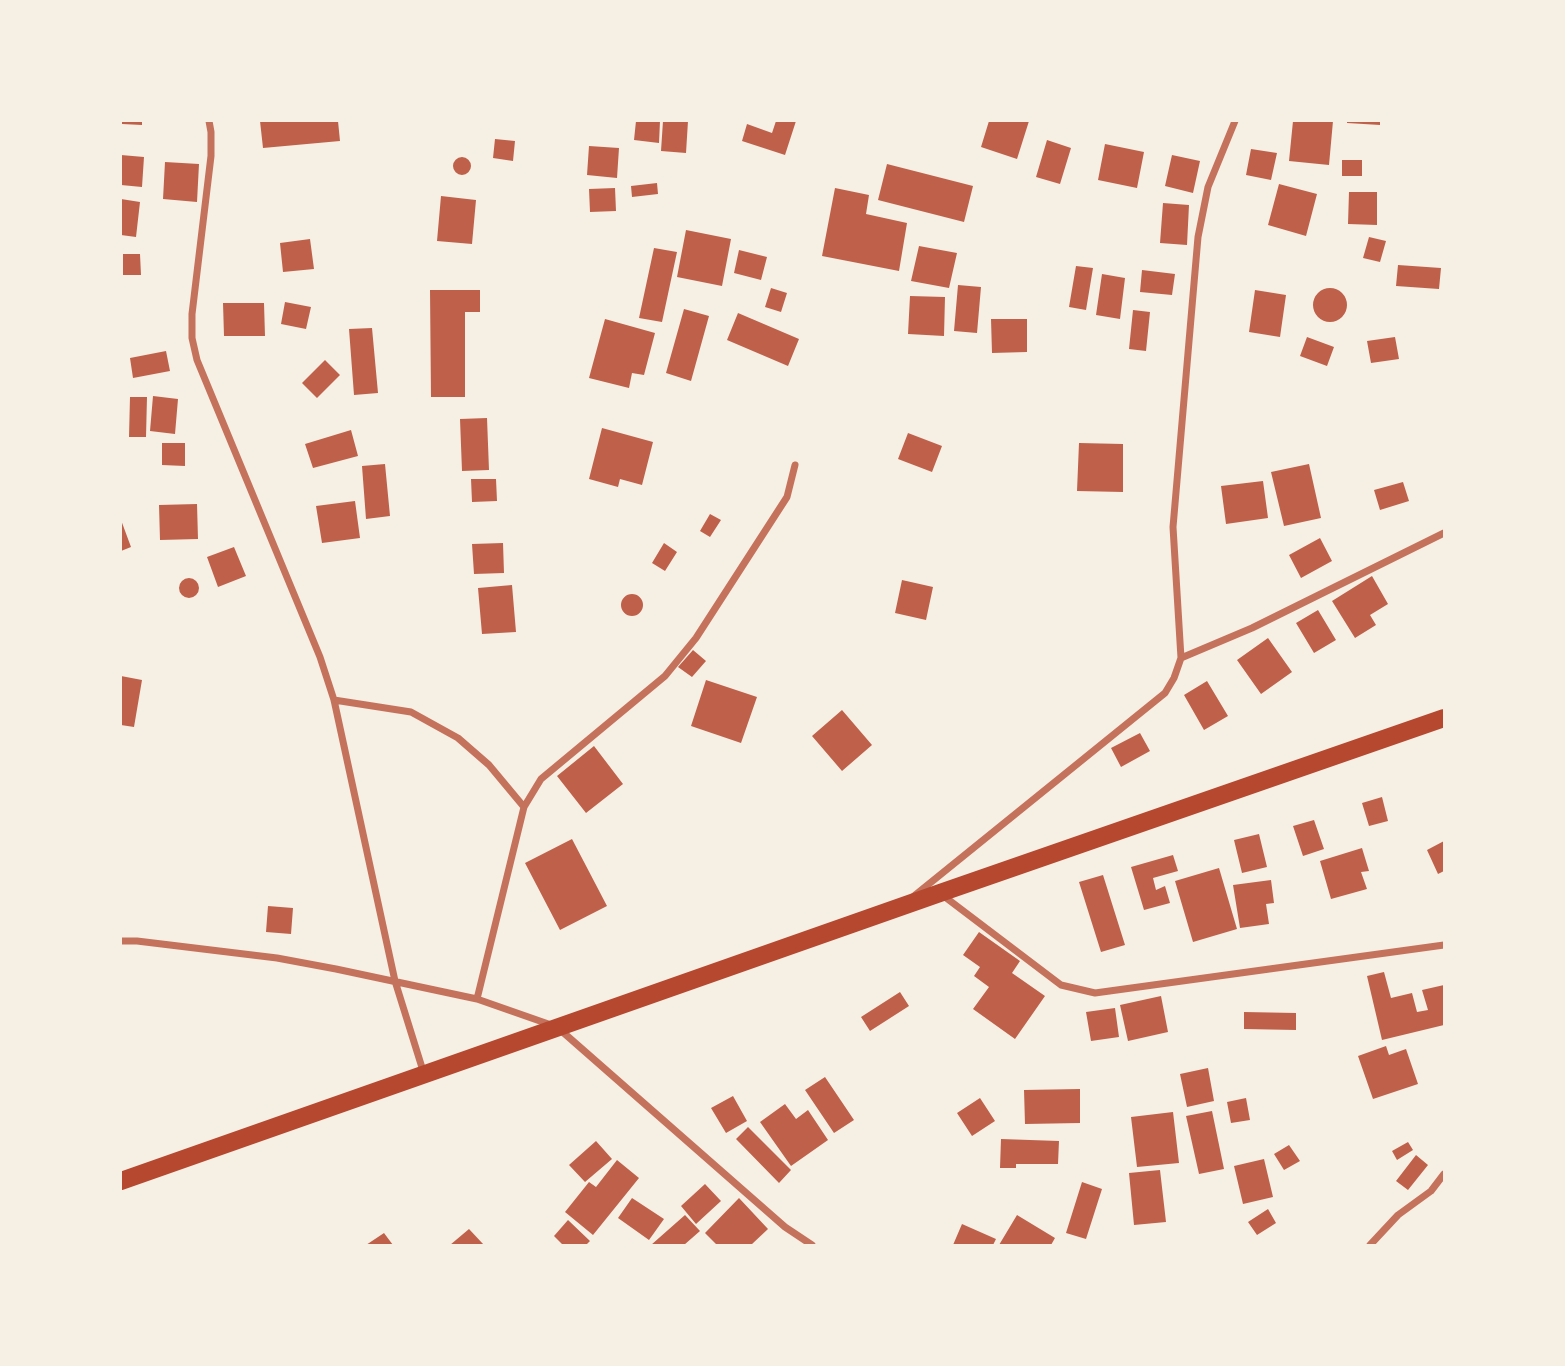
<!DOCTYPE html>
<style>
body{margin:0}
#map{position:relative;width:1565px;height:1366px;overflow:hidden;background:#f6efe4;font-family:"Source Sans 3",sans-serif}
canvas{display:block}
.frame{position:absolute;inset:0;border:122px solid #f6efe4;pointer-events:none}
</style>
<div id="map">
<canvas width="1565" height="1366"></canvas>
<div class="frame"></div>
</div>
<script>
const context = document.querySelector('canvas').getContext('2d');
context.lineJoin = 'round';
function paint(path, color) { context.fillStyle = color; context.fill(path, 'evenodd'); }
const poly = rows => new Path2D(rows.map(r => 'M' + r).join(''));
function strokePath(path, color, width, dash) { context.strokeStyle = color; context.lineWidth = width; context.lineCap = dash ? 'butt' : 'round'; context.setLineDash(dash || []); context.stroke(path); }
paint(poly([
 [122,121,142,121,142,125,122,124],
 [260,121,338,121,340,141,263,148],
 [636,121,660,121,659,143,634,140],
 [663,121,688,121,686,153,661,151],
 [776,121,796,121,785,155,742,141,747,124,772,133],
 [989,121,1029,121,1017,159,981,147],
 [1293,121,1333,121,1329,165,1289,161],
 [1347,121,1380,121,1380,125,1347,123],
 [495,139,515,141,513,161,493,158],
 [1047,140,1071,148,1060,184,1036,177],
 [1105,144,1144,152,1137,188,1098,180],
 [589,146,619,148,617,178,587,175],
 [1251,149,1277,153,1271,180,1246,175],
 [121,155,144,157,142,187,121,185],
 [1172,155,1200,161,1193,193,1165,186],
 '453 166a9 9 0 1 1 18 0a9 9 0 1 1-18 0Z',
 [1342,160,1362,160,1362,176,1342,176],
 [165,162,199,164,197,202,163,199],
 [887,164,973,186,964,222,878,200],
 [657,183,658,194,632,197,631,186],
 [1279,184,1317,194,1306,236,1268,225],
 [615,188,616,211,590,212,589,189],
 [835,188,869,195,866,214,907,223,899,271,822,256],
 [1349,192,1377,192,1377,225,1348,224],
 [441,196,476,200,472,244,437,241],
 [121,199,140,202,136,237,121,235],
 [1163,203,1189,205,1187,245,1160,243],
 [686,230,731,239,722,286,677,277],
 [1369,237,1386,241,1380,262,1363,258],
 [310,239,314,269,283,272,280,243],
 [919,246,957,253,949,288,911,281],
 [654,248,677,252,662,322,639,318],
 [739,250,767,257,761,280,734,273],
 [123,254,140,254,141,275,123,275],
 [1398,265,1441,268,1439,289,1396,286],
 [1076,266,1093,268,1086,310,1069,307],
 [1142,270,1175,274,1172,295,1140,292],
 [1102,274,1125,278,1120,319,1096,315],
 [958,285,981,287,977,333,954,331],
 [771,288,787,293,781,312,765,307],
 '1313 305a17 17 0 1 1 34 0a17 17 0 1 1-34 0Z',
 [430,290,480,290,480,312,465,312,465,397,431,397],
 [1255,290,1286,295,1280,337,1249,332],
 [910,296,945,297,944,336,908,334],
 [285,302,311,307,306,329,281,324],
 [223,303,264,303,265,336,224,336],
 [684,309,709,316,691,381,666,373],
 [1133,310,1150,312,1146,351,1129,349],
 [738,313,799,339,788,366,727,340],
 [605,319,655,333,644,375,632,373,629,388,589,378],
 [991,319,1027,319,1027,352,992,353],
 [372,328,378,393,354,395,349,329],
 [1307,337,1334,347,1327,366,1300,356],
 [1395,337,1399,359,1371,363,1367,341],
 [166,351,170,371,133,378,130,358],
 [325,360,340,375,317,398,302,383],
 [153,396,178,399,175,434,150,431],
 [130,397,147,397,146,437,129,437],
 [487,418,489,470,462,471,460,419],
 [602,428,653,442,642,485,620,479,618,487,589,479],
 [351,430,358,456,313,468,305,444],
 [908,433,942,446,932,472,898,459],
 [162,443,185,443,185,466,162,465],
 [1079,443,1123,444,1123,492,1077,491],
 [385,464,390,516,366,519,362,466],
 [1309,464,1321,518,1284,526,1271,472],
 [471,479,496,479,497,501,472,502],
 [1263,481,1268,518,1226,524,1221,486],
 [1403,482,1409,501,1380,510,1374,490],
 [355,501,360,538,322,543,316,506],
 [197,504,198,539,160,540,159,505],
 [710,514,721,520,710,537,700,531],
 [121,520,131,547,121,551],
 [1320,538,1332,561,1301,578,1289,555],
 [503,543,504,573,474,574,472,544],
 [664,543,677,552,665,571,652,563],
 [234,547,246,576,218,587,207,557],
 [1372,576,1388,604,1370,615,1376,625,1355,638,1332,601],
 '179 588a10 10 0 1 1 20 0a10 10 0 1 1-20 0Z',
 [902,580,933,587,926,620,895,613],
 [512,585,516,632,482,634,478,588],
 '621 605a11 11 0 1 1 22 0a11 11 0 1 1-22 0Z',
 [1318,610,1336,640,1314,653,1296,623],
 [1268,638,1292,672,1261,694,1237,660],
 [693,650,706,661,692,677,678,667],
 [121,676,142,680,134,727,121,725],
 [706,680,757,697,741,743,691,726],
 [1207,681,1228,716,1204,730,1184,695],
 [842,710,872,745,842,771,812,736],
 [1140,733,1150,751,1121,767,1111,748],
 [594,746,623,784,586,813,557,776],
 [1382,797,1388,821,1369,826,1362,803],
 [1314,820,1324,849,1303,856,1293,826],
 [1259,834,1267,867,1242,873,1234,840],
 [572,839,607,906,560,930,525,863],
 [1444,841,1444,871,1438,874,1427,850],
 [1362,848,1369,871,1361,872,1367,889,1331,899,1320,861],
 [1173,855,1178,871,1153,878,1156,890,1165,886,1170,903,1144,910,1131,867],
 [1219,868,1237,929,1193,942,1175,881],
 [1103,875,1125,945,1101,952,1079,882],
 [1271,880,1274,903,1266,904,1269,924,1240,928,1233,885],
 [268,906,293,908,291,934,266,932],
 [979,932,1020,961,1012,973,1045,996,1015,1039,973,1009,989,987,974,976,980,967,963,955],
 [1384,972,1391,998,1412,993,1417,1012,1428,1010,1422,990,1444,985,1444,1025,1382,1040,1367,976],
 [900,992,909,1006,870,1031,861,1017],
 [1161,996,1168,1032,1128,1041,1120,1005],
 [1115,1008,1119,1037,1091,1041,1086,1012],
 [1244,1012,1296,1013,1296,1030,1244,1029],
 [1386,1046,1389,1055,1406,1049,1418,1084,1373,1099,1358,1056],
 [1208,1068,1214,1101,1187,1107,1180,1074],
 [825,1077,854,1120,834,1133,805,1090],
 [1080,1089,1080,1123,1025,1124,1024,1090],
 [733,1096,747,1121,726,1133,711,1108],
 [980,1098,995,1121,972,1136,957,1113],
 [1246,1098,1250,1120,1231,1123,1227,1102],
 [785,1104,796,1119,808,1110,828,1140,791,1166,760,1122],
 [1212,1111,1224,1169,1199,1174,1186,1116],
 [1173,1112,1179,1163,1137,1167,1131,1117],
 [748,1127,791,1170,779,1183,736,1139],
 [1001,1139,1059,1141,1058,1164,1016,1164,1016,1168,1000,1168],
 [596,1141,612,1159,585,1182,569,1165],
 [1408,1142,1413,1150,1397,1160,1392,1151],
 [1289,1145,1300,1161,1284,1170,1274,1154],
 [1416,1155,1428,1165,1408,1190,1396,1181],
 [1264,1159,1273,1197,1243,1204,1234,1166],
 [617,1160,639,1178,593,1235,565,1212,589,1182,596,1187],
 [1160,1170,1166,1222,1134,1225,1129,1173],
 [1082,1182,1102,1189,1086,1239,1066,1233],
 [705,1184,721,1201,696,1224,681,1206],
 [632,1198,664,1219,649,1240,618,1218],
 [739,1198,768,1229,751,1245,717,1245,705,1233],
 [1268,1209,1276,1223,1257,1235,1248,1222],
 [685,1215,700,1231,684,1245,651,1245],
 [1017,1215,1055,1238,1051,1245,999,1245],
 [568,1220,590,1241,586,1245,563,1245,554,1236],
 [962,1224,996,1239,993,1245,953,1245],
 [469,1229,484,1245,450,1245],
 [384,1233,393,1245,366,1245]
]), '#bf614a');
strokePath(poly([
 [209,121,211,132,211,156,192,314,192,338,197,360,320,657,334,700,395,981,424,1074],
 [1181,658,1252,628,1444,533],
 [334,700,411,712,458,738,489,765,524,807],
 [941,894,1061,985,1095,993,1444,945],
 [914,896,1165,693,1174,678,1181,658,1173,527,1198,237,1208,187,1235,121],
 [121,941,137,941,277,958,336,969,477,999,557,1027,785,1227,812,1245],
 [477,999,524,807,541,779,665,676,696,638,787,497,795,465],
 [1370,1245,1398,1215,1431,1191,1444,1174]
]), '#c5725c', 7);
strokePath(poly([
 [121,1181,940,893,1444,718]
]), '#b5482f', 18);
</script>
